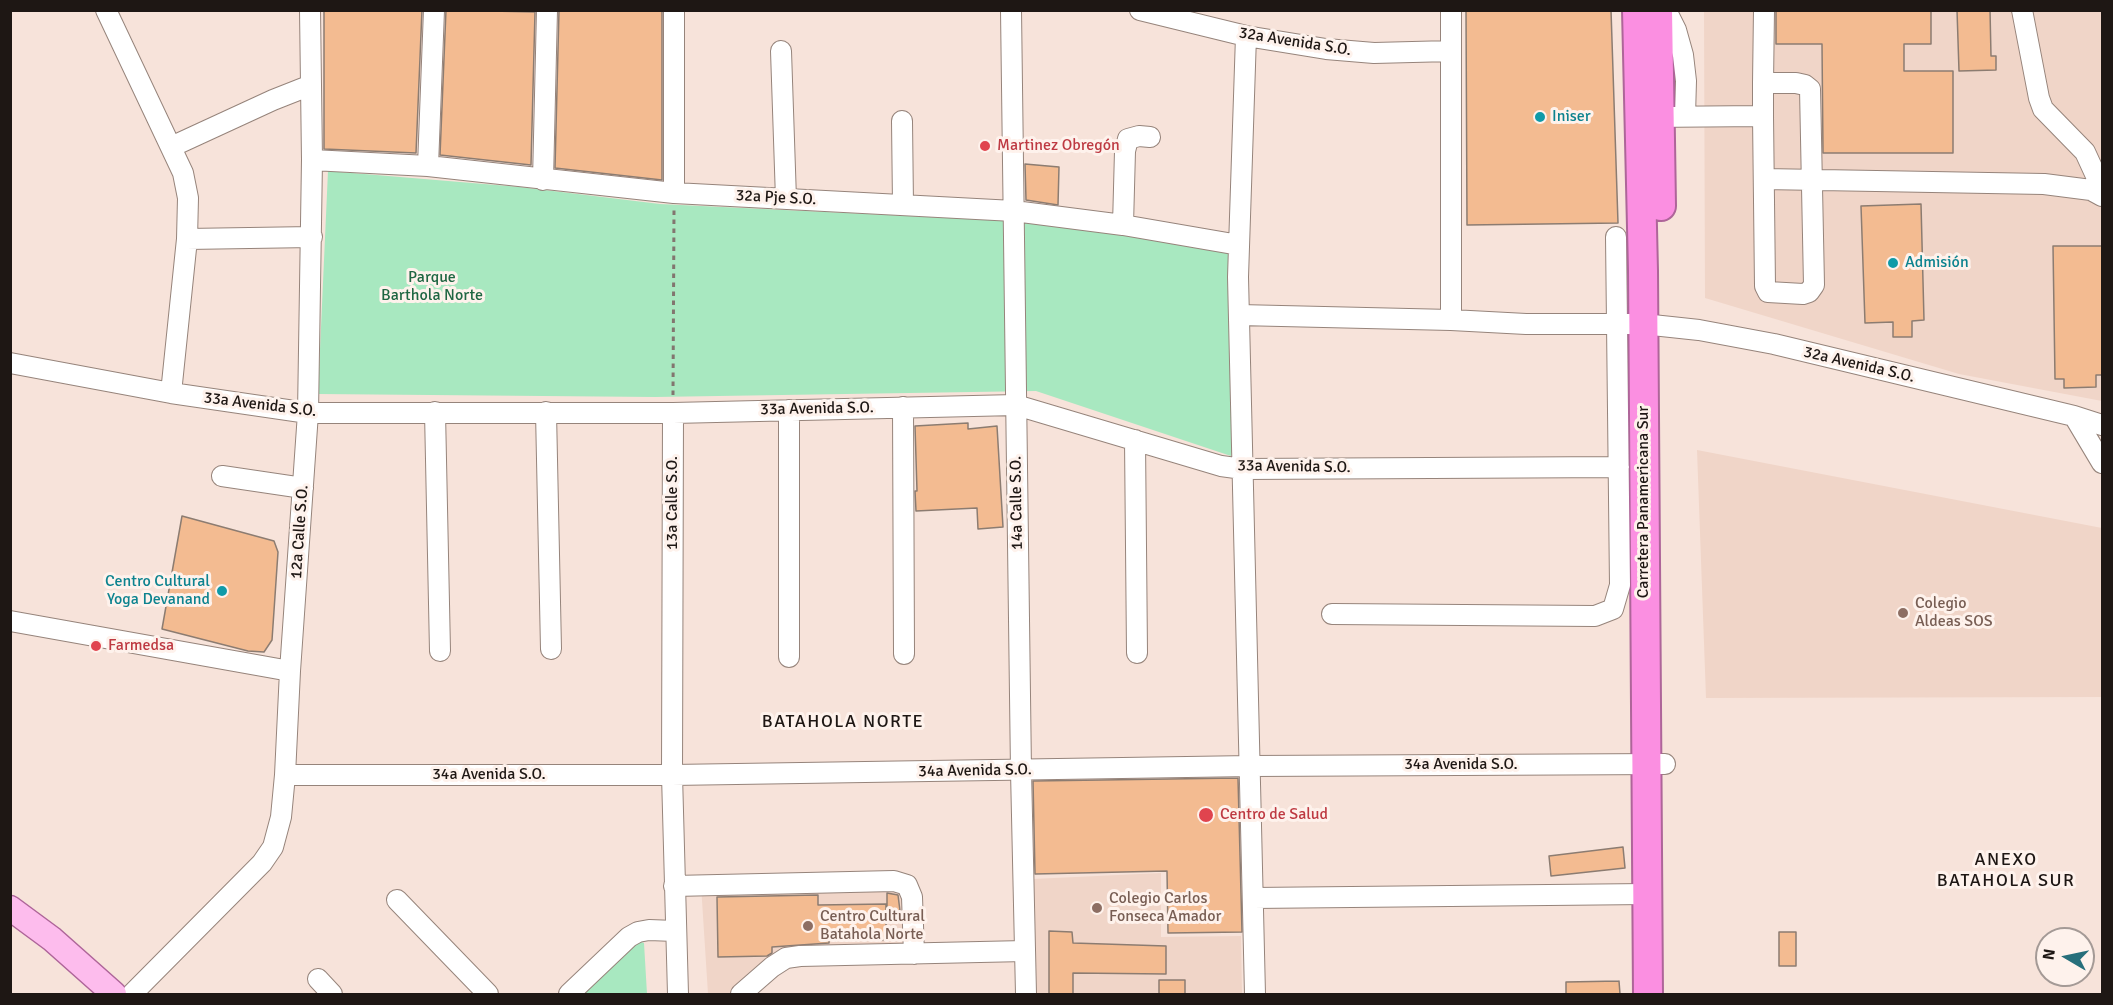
<!DOCTYPE html>
<meta charset="utf-8">
<style>
body{margin:0}
#map{position:relative;width:2113px;height:1005px;overflow:hidden;background:#f7e3da;font-family:Signika,sans-serif}
canvas{display:block}
.frame{position:absolute;inset:0;border:12px solid #1e1714;pointer-events:none}
.north{position:absolute;left:2035px;top:927px;width:60px;height:60px;box-sizing:border-box;background:#fef2ec;border:2px solid #a49a96;border-radius:50%;rotate:279deg;font-size:16px;font-weight:700;line-height:24px;text-align:center;color:#1e1714}
.north::after{content:'';display:block;margin:auto;width:21px;height:27px;background:#276f7b;clip-path:polygon(50% 0,100% 100%,50% 72%,0 100%)}
</style>
<div id="map">
<canvas width="2113" height="1005"></canvas>
<div class="frame"></div>
<div class="north">N</div>
</div>
<script>
const context = document.querySelector('canvas').getContext('2d');
context.lineJoin = 'round';
function paint(path, color) { context.fillStyle = color; context.fill(path, 'evenodd'); }
const poly = rows => new Path2D(rows.map(r => 'M' + r).join(''));
function strokePath(path, color, width, dash) { context.strokeStyle = color; context.lineWidth = width; context.lineCap = dash ? 'butt' : 'round'; context.setLineDash(dash || []); context.stroke(path); }
function label(font, color, halo, rows, align = 'center') {
  context.font = font + ' Signika,sans-serif'; context.lineWidth = 6; context.setLineDash([]); context.textBaseline = 'middle'; context.strokeStyle = halo; context.fillStyle = color; for (const [text, x, y, turn = 0] of rows) {
    context.save(); context.translate(x, y); context.rotate((+turn || 0) * Math.PI / 180); context.textAlign = isNaN(turn) ? turn : align; if (halo) context.strokeText(text, 0, 0); context.fillText(text, 0, 0); context.restore();
  }
}
paint(poly([
 [1704,11,2102,11,2102,401,1959,374,1705,298],
 [1697,450,2102,528,2102,697,1706,698],
 [1161,873,1161,937,1241,936,1242,994,1037,994,1033,879],
 [701,885,907,885,914,954,800,956,741,994,708,994]
]), '#f0d5c8');
paint(poly([
 [328,171,520,187,660,204,1053,223,1228,251,1235,436,1231,456,1036,391,655,397,318,394],
 [629,937,644,943,647,994,569,994]
]), '#a8e8c0');
const building = poly([
 [324,10,422,10,416,153,324,149,324,10],
 [446,10,535,12,531,165,440,155,446,10],
 [559,10,662,10,662,180,555,168,559,10],
 [1466,10,1611,10,1618,223,1467,225,1466,10],
 [1776,10,1931,10,1931,44,1904,44,1904,71,1953,71,1953,153,1823,153,1822,44,1776,44,1776,10],
 [1957,10,1990,10,1991,56,1996,56,1996,70,1959,71,1957,10],
 [1025,164,1059,167,1058,205,1026,200,1025,164],
 [1921,204,1924,320,1912,321,1912,337,1893,337,1893,322,1865,323,1861,206,1921,204],
 [2053,246,2102,246,2103,375,2096,375,2096,387,2064,388,2064,379,2055,379,2053,246],
 [968,423,968,429,997,426,1003,527,978,529,977,508,916,511,915,491,917,491,915,426,968,423],
 [182,516,274,541,278,552,272,640,264,652,248,651,162,629,182,516],
 [1238,778,1242,932,1168,933,1167,871,1035,874,1033,781,1238,778],
 [1623,847,1625,868,1551,876,1549,856,1623,847],
 [887,893,898,895,900,911,887,911,887,893],
 [818,895,818,905,886,904,886,940,861,940,861,930,829,931,829,943,772,947,772,953,767,956,718,957,717,897,818,895],
 [1049,931,1072,932,1073,943,1166,946,1166,974,1073,973,1073,994,1049,994,1049,931],
 [1779,932,1796,932,1796,966,1779,966,1779,932],
 [1159,980,1185,980,1185,994,1159,994,1159,980],
 [1619,981,1620,994,1566,994,1566,982,1619,981]
]);
paint(building, '#f3bb91');
strokePath(building, '#8c7c71', 1.5);
const minor = poly([
 [106,10,183,173,188,198,187,239,171,393],
 [1011,10,1021,771,1026,994],
 [1140,10,1246,36,1326,49,1374,53,1451,51],
 [1451,10,1451,320],
 [1666,10,1676,30,1683,55,1686,81,1685,116],
 [2022,10,2039,98,2043,109,2085,152,2102,189],
 [1246,36,1238,277,1255,994],
 [781,51,786,199],
 [1763,83,1796,83,1805,85,1810,89,1814,285,1809,292,1803,294,1768,292,1765,286,1763,116,1763,83,1764,10],
 [1648,117,1763,116],
 [902,121,903,205],
 [171,147,273,100,311,85],
 [312,160,428,166,674,193,1014,211,1123,225,1239,245],
 [428,166,434,10],
 [1764,179,2044,184,2091,190,2102,196],
 [543,180,547,10],
 [674,193,674,10],
 [1123,225,1125,151,1128,139,1139,136,1150,137],
 [187,239,312,237],
 [1239,315,1451,320,1526,324,1643,324,1699,330,1774,344,2074,416,2102,425],
 [10,363,171,393,308,413,673,413,1016,405,1221,466,1243,469,1619,467],
 [903,407,904,654],
 [435,412,440,651],
 [546,412,551,649],
 [673,413,672,775,678,994],
 [2074,416,2102,463],
 [1135,440,1137,653],
 [222,476,303,488],
 [1332,614,1595,616,1613,609,1620,585,1616,237],
 [10,621,290,671],
 [789,657,789,410],
 [285,775,672,775,1251,766,1665,764],
 [674,886,894,881,907,885,912,897,914,954],
 [1253,898,1647,894],
 [397,900,488,994],
 [318,979,332,994],
 [132,994,262,863,273,847,281,817,285,775,290,671,308,413,312,160,310,10],
 [569,994,629,937,638,932,649,930,675,931],
 [741,994,772,967,786,958,800,956,1025,951]
]);
const major = poly([
 [10,908,52,939,114,994]
]);
const highway = poly([
 [1637,10,1643,271,1648,994],
 [1658,10,1661,206]
]);
strokePath(minor, '#96847b', 22);
strokePath(major, '#ae6599', 27);
strokePath(highway, '#ae6599', 32);
strokePath(poly([
 [673,395,674,210]
]), '#82756f', 3, [4.5, 4.5]);
strokePath(minor, '#fff', 20);
strokePath(major, '#fdbced', 24);
strokePath(highway, '#fb8fe1', 28);
for (const [x, y, r, color] of [
 [1540,117,6,"#0f9aa8"],
 [985,146,6,"#e0444e"],
 [1893,263,6,"#0f9aa8"],
 [222,591,6,"#0f9aa8"],
 [1903,613,6,"#8d6e63"],
 [96,646,6,"#e0444e"],
 [1206,815,8,"#e0444e"],
 [1097,908,6,"#8d6e63"],
 [808,926,6,"#8d6e63"]
]) { const dot = new Path2D(); dot.arc(x, y, r, 0, 2 * Math.PI); context.fillStyle = color; context.fill(dot); strokePath(dot, '#fef2ec', 2); }
label('16px', '#1e1714', '#fef2ec', [
 ["32a Avenida S.O.",1295,42,9],
 ["32a Pje S.O.",776,198,3],
 ["32a Avenida S.O.",1859,365,13],
 ["33a Avenida S.O.",260,405,7],
 ["33a Avenida S.O.",817,409,-1],
 ["33a Avenida S.O.",1294,467,1],
 ["Carretera Panamericana Sur",1644,502,-90],
 ["13a Calle S.O.",673,503,-90],
 ["14a Calle S.O.",1017,503,-91],
 ["12a Calle S.O.",300,532,-86],
 ["34a Avenida S.O.",1461,765],
 ["34a Avenida S.O.",975,771,-1],
 ["34a Avenida S.O.",489,775]
]);
label('16px', '#0d838f', '#fef2ec', [
 ["Iniser",1552,117],
 ["Admisión",1905,263],
 ["Centro Cultural",210,582,"right"],
 ["Yoga Devanand",210,600,"right"]
], 'left');
label('16px', '#be3a42', '#fef2ec', [
 ["Martinez Obregón",997,146],
 ["Farmedsa",108,646],
 ["Centro de Salud",1220,815]
], 'left');
label('16px', '#1f6642', '#fef2ec', [
 ["Parque",432,278],
 ["Barthola Norte",432,296]
]);
label('16px', '#785e54', '#fef2ec', [
 ["Colegio",1915,604],
 ["Aldeas SOS",1915,622],
 ["Colegio Carlos",1109,899],
 ["Fonseca Amador",1109,917],
 ["Centro Cultural",820,917],
 ["Batahola Norte",820,935]
], 'left');
context.letterSpacing = '1.5px';
label('18px', '#1e1714', '#fef2ec', [
 ["BATAHOLA NORTE",843,722],
 ["ANEXO",2006,860],
 ["BATAHOLA SUR",2006,881]
]);
context.letterSpacing = '0px';
</script>
